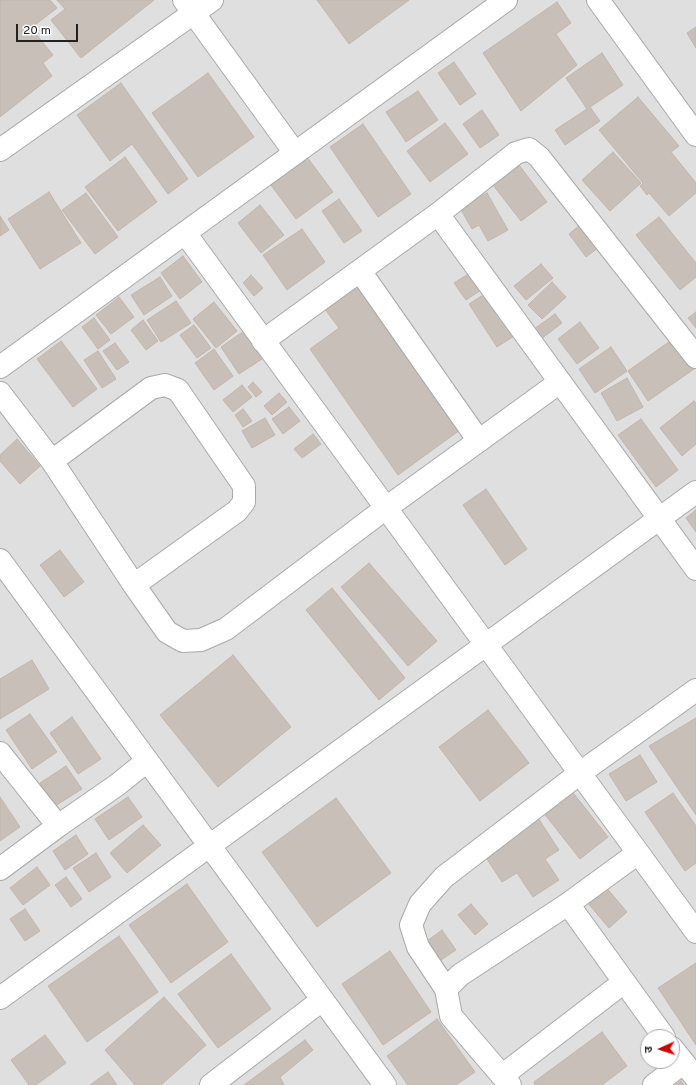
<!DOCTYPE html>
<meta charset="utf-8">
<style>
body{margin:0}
#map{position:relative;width:696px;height:1085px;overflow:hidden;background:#f2efe9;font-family:Overpass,"Noto Sans Devanagari",sans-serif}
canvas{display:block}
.north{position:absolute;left:640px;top:1029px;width:40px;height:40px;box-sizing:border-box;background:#fff;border:1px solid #a7a7a7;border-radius:50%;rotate:267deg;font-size:11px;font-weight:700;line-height:16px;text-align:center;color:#222}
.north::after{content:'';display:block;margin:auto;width:14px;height:18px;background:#d40000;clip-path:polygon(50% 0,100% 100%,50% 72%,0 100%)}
.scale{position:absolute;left:16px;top:24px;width:62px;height:18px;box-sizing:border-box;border:2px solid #222;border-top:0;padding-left:5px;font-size:12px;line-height:14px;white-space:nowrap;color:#222;-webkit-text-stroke:3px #fff;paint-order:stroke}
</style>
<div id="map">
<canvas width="696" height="1085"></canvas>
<div class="north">उ</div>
<div class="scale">20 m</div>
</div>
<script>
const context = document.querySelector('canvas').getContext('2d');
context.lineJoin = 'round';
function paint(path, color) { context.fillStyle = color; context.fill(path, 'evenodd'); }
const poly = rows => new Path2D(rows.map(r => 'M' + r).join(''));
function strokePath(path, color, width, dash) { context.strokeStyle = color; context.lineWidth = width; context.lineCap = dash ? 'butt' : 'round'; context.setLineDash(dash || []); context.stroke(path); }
paint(poly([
 [0,0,696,0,696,1085,0,1085],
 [648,1037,672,1037,672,1061,648,1061]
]), '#e0dfdf');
const building = poly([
 [0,0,50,0,57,8,31,28,53,55,43,63,52,76,0,117,0,0],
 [57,0,154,0,81,58,51,20,65,9,57,0],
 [317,0,409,0,349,44,317,0],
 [557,2,571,23,556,34,577,65,521,111,483,53,557,2],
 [696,27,696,48,687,33,696,27],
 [602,53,623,85,590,107,600,121,565,145,555,130,587,109,566,78,602,53],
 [454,62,476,94,460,105,438,73,454,62],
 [208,73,254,137,198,177,152,113,208,73],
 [121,83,188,179,168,194,132,144,110,161,77,115,121,83],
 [418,91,438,120,406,142,386,112,418,91],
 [638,97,679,146,671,152,696,183,696,193,669,216,649,193,647,195,640,186,643,183,599,130,638,97],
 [482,110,499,135,480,148,463,124,482,110],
 [445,123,468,154,430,182,407,151,445,123],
 [363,124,411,194,378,217,330,147,363,124],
 [613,152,641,183,610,211,582,180,613,152],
 [125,157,157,202,118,231,85,187,125,157],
 [307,157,333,192,296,219,271,185,307,157],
 [519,165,547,202,521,221,493,185,519,165],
 [49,192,81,243,40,269,8,219,49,192],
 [86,193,118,237,95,254,62,210,86,193],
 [487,193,508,230,488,241,479,225,472,229,460,208,487,193],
 [339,199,362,231,344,243,322,211,339,199],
 [260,205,284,235,261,253,238,223,260,205],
 [0,216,9,230,0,236,0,216],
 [659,217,696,263,696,277,680,290,636,235,659,217],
 [585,221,603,244,586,257,569,234,585,221],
 [302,229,325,262,287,290,263,255,302,229],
 [183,256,202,282,180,299,161,273,183,256],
 [541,264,553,278,526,300,514,286,541,264],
 [473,271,484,288,466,300,454,283,473,271],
 [251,275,263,288,254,296,243,283,251,275],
 [160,277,172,296,144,315,131,295,160,277],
 [552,282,566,297,542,319,528,305,552,282],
 [357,284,460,430,398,475,310,349,339,328,324,308,357,284],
 [486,293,514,336,497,347,469,304,486,293],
 [119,297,134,317,111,334,96,315,119,297],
 [176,301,191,323,161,342,147,320,176,301],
 [214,302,237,331,216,348,193,319,214,302],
 [696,312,696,328,688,318,696,312],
 [555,314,562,323,541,339,534,329,555,314],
 [94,318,110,340,98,349,82,327,94,318],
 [143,320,158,341,146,350,131,330,143,320],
 [580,322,599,348,577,364,558,339,580,322],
 [194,325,211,348,197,358,180,335,194,325],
 [244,331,262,359,239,374,221,347,244,331],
 [673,339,694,369,648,401,628,371,673,339],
 [61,341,97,389,73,407,37,359,61,341],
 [115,343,129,362,117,370,103,351,115,343],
 [611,347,627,371,595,393,579,369,611,347],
 [214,349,233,376,214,390,195,363,214,349],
 [98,351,116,379,102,388,84,360,98,351],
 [627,378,643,407,617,421,601,393,627,378],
 [253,382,262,392,256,397,248,387,253,382],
 [242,385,252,397,233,412,223,400,242,385],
 [279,393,287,402,272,415,264,406,279,393],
 [694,401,696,403,696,444,682,456,660,428,694,401],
 [289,407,300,421,283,434,272,419,289,407],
 [243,409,252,421,243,427,235,415,243,409],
 [265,418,275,435,252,448,242,431,265,418],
 [641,419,678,470,656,487,618,435,641,419],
 [313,434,321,444,302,458,294,449,313,434],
 [17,439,40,466,20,484,0,461,0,455,17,439],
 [486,489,527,549,505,565,463,505,486,489],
 [696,510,696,532,686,518,696,510],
 [60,550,84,582,64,597,40,565,60,550],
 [369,563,437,641,408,666,341,587,369,563],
 [332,588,405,678,379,700,306,610,332,588],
 [233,655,291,727,218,787,160,715,233,655],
 [32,660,49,689,0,719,0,679,32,660],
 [488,710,529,763,480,801,439,747,488,710],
 [30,714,57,752,32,769,6,730,30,714],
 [72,717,101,759,78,774,50,733,72,717],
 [696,718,696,815,649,746,696,718],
 [640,755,657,782,626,801,609,774,640,755],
 [66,766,82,789,55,806,40,783,66,766],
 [567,785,608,837,580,859,539,807,567,785],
 [673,793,696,826,696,863,685,871,645,812,673,793],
 [0,797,20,827,0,841,0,797],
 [128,797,142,817,109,840,95,819,128,797],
 [336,798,391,873,317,927,262,852,336,798],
 [538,818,559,850,545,859,559,880,533,897,517,873,502,882,483,853,538,818],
 [143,825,161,845,127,873,110,853,143,825],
 [76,835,88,854,65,870,53,851,76,835],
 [96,853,111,877,89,892,73,868,96,853],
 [37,867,50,885,23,905,10,888,37,867],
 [66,877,82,899,71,907,55,885,66,877],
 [187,884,228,942,171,983,129,925,187,884],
 [604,885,627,912,609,928,586,901,604,885],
 [471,904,488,924,475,935,458,915,471,904],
 [25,909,40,931,25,941,10,919,25,909],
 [442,930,456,950,441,960,427,941,442,930],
 [119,936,158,992,87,1042,48,986,119,936],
 [390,951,431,1012,383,1045,342,984,390,951],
 [231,954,271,1009,218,1048,178,994,231,954],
 [696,963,696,1045,658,988,696,963],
 [164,997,206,1045,161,1085,135,1085,105,1050,164,997],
 [437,1019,475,1072,456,1085,408,1085,387,1056,437,1019],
 [602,1032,627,1066,602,1085,535,1085,534,1082,602,1032],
 [45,1035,66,1063,36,1085,29,1085,11,1060,45,1035],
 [305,1040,313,1050,280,1077,284,1085,244,1085,305,1040],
 [108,1072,117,1085,90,1085,108,1072],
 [681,1081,684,1085,675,1085,681,1081]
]);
paint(building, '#c7bfb8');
strokePath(building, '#c4b6ab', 1);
const street = poly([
 [184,0,295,153],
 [598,0,696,135],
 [0,150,212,0],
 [438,214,696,569],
 [185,233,696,932],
 [360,271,479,441],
 [263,341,438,214,516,153,529,149,539,157,696,357],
 [0,367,506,0],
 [0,393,52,461,134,585,167,632,183,641,201,640,226,629,386,508,560,382],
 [52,461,151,388,165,385,178,390,244,486,244,502,237,511,134,585],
 [0,560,385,1085],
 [0,753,58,826],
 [0,869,58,826,117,785,147,761],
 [568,904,664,1037],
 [446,989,418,947,411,925,420,904,444,877,580,773,696,690],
 [0,998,696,492],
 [672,1048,696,1078],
 [503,1075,624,982],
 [211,1085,322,1000],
 [510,1085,451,1016,446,989,460,975,568,904,638,853],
 [654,1085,683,1063]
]);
strokePath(street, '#a9a9a9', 24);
strokePath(street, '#fff', 22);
</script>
